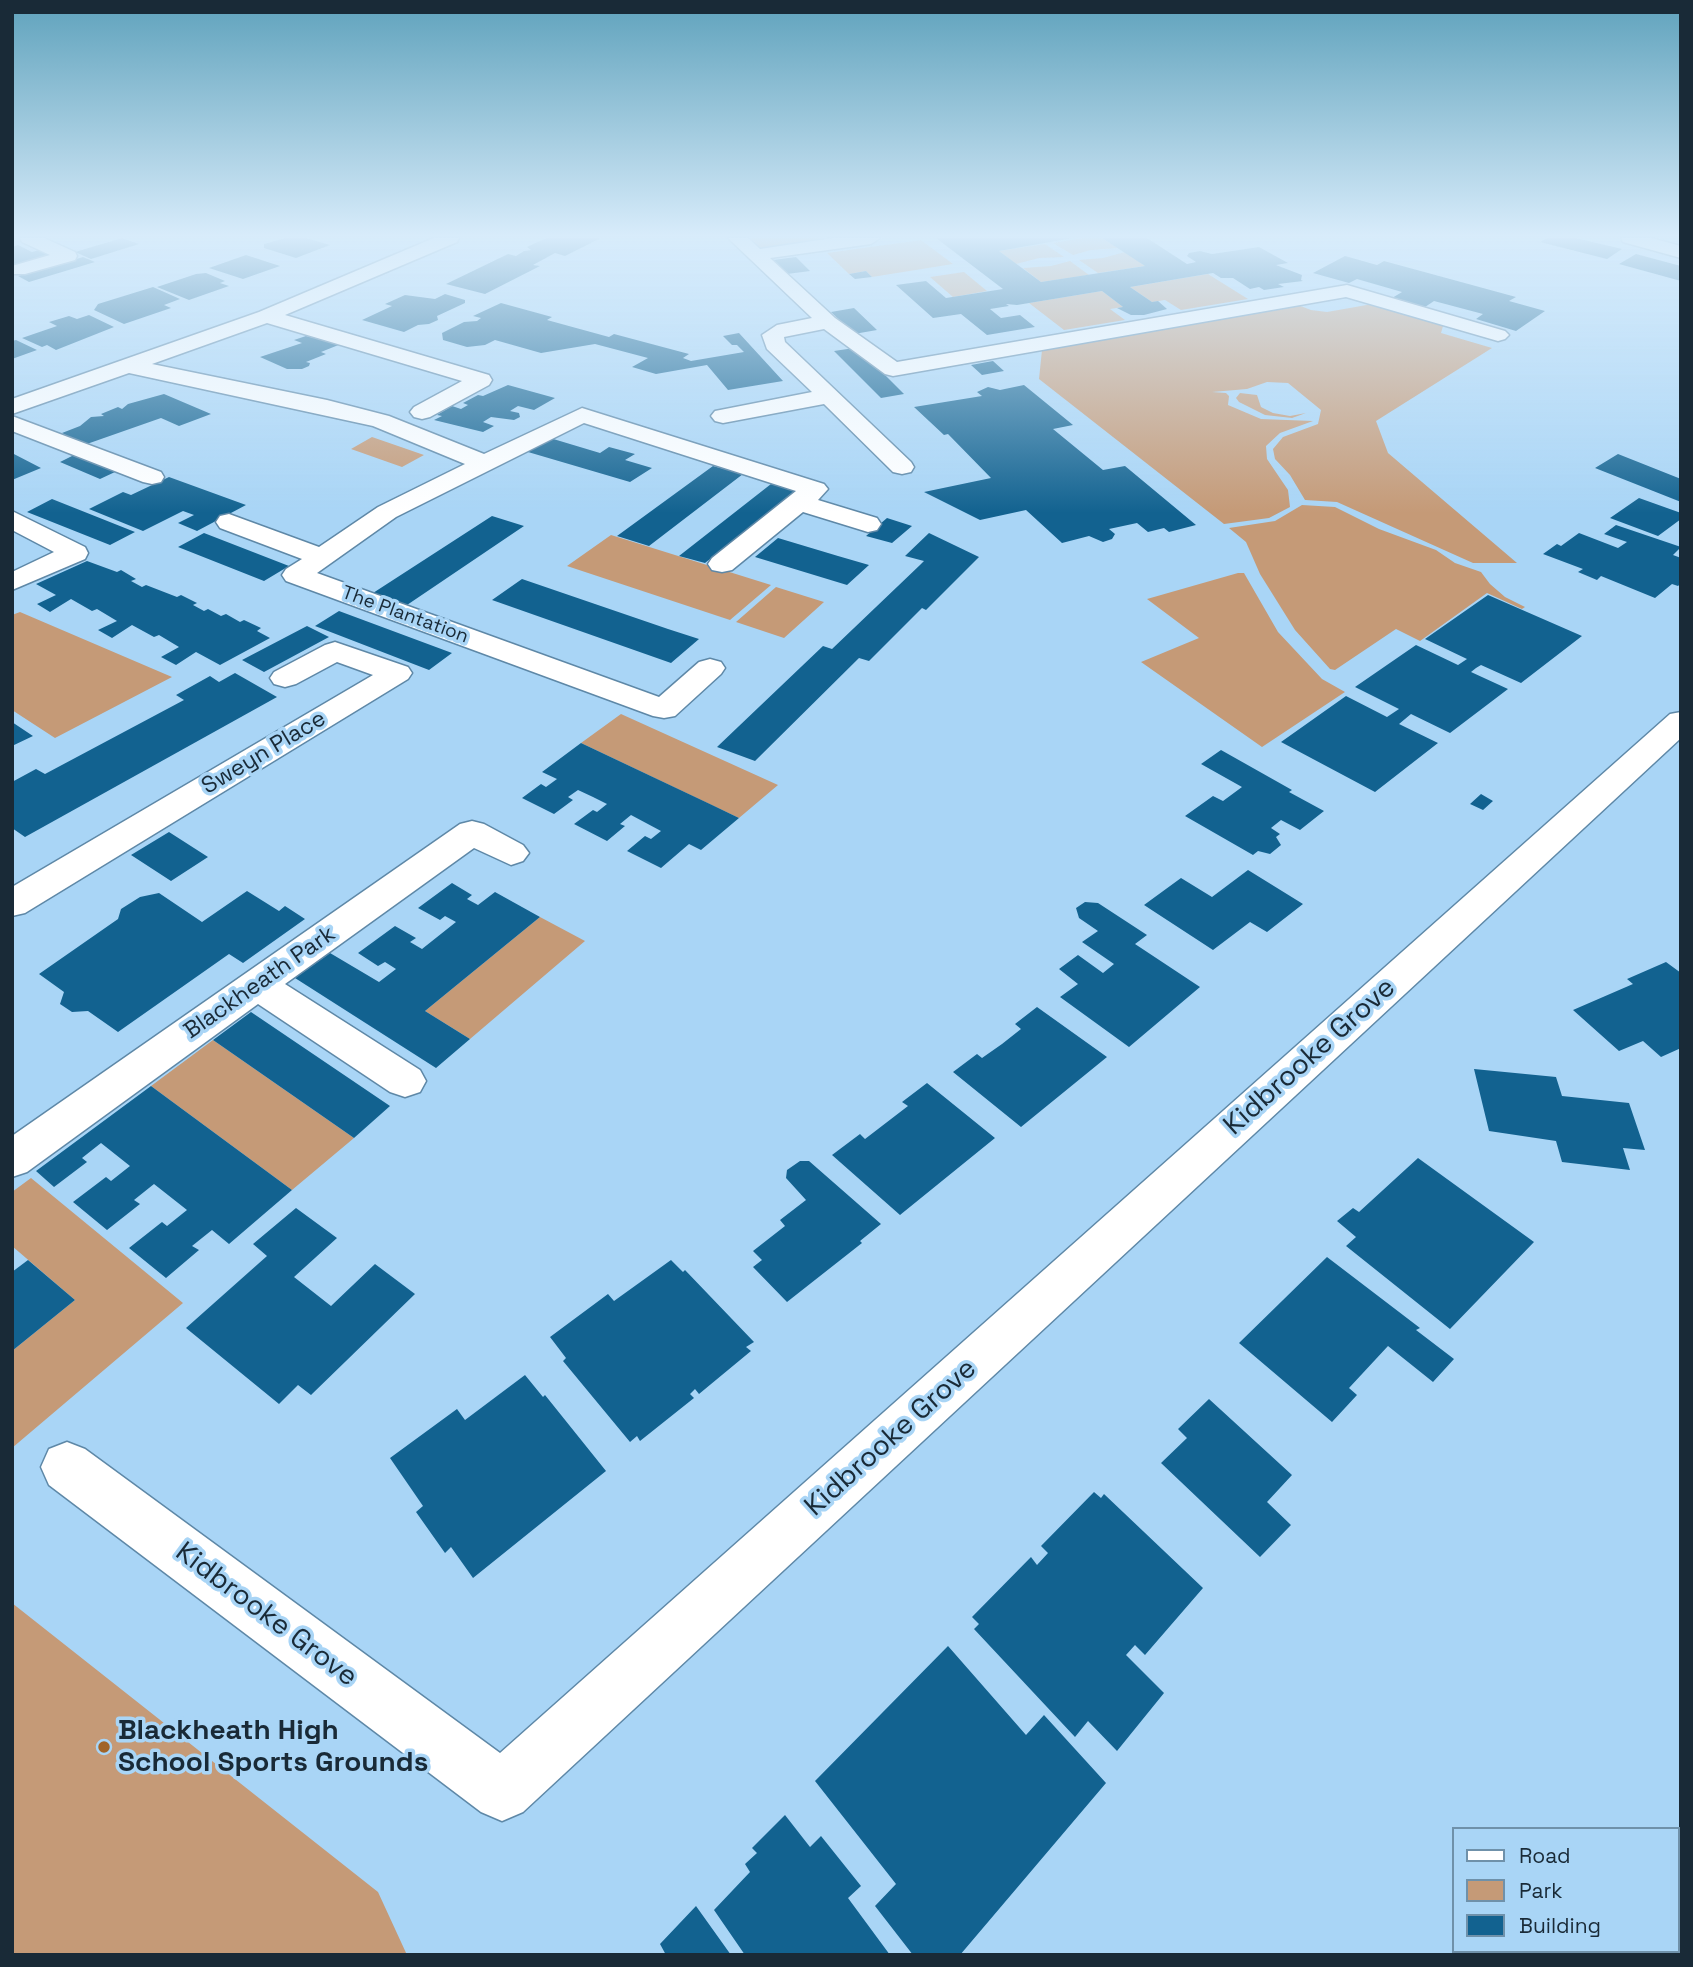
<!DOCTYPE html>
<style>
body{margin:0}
#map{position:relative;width:1693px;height:1967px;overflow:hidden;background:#a9d5f6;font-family:"Space Grotesk",sans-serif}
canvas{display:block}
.frame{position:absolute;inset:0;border:14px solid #192a37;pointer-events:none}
.legend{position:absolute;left:1452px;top:1827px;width:228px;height:126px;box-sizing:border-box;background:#a9d5f6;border:2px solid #6f91aa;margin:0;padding:9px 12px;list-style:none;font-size:21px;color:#192a37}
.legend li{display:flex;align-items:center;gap:14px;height:35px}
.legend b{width:35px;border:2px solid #6f91aa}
</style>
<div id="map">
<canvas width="1693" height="1967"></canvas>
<div class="frame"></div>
<ul class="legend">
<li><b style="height:9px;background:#fff"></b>Road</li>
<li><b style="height:19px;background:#c59a77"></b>Park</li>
<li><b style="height:19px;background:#126290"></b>Building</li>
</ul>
</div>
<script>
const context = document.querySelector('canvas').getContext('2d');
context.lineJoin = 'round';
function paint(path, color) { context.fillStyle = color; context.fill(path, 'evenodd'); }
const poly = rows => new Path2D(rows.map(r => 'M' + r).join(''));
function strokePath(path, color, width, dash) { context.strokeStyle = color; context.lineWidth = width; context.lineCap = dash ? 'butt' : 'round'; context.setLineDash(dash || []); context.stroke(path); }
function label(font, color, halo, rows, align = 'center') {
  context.font = font + ' "Space Grotesk",sans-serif'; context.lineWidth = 7; context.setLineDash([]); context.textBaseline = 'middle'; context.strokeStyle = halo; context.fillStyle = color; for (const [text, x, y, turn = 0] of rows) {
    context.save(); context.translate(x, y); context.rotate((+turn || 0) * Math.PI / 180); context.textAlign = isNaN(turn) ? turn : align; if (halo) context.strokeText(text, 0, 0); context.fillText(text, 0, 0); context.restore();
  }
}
paint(poly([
 [744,238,841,238,757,250],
 [1083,238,1102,238,1118,248,1091,250,1073,255,1053,243],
 [921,240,953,264,872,277,866,271,849,274,827,253],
 [1045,244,1064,257,1039,258,1016,264,999,251],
 [1125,252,1145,266,1098,273,1079,260,1103,258],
 [1070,261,1089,275,1041,282,1023,268,1051,266],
 [964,272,987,291,953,297,930,277],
 [1208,274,1248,299,1181,310,1165,300,1152,302,1130,287],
 [1102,291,1123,307,1110,309,1125,320,1064,330,1029,303],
 [1378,303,1440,322,1443,326,1441,333,1492,348,1376,421,1388,453,1517,563,1473,563,1337,502,1305,500,1290,475,1275,459,1273,449,1283,437,1318,424,1321,410,1288,383,1267,382,1247,389,1212,392,1226,393,1229,396,1228,405,1261,419,1313,421,1280,433,1266,446,1267,459,1288,490,1290,507,1269,518,1224,524,1039,379,1042,350,1298,305,1311,310,1327,312],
 [1240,393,1257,395,1261,407,1273,413,1290,416,1306,413,1292,418,1265,415,1239,402,1236,398],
 [372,437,424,455,402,467,351,449],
 [1302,505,1335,507,1379,529,1436,550,1455,563,1481,572,1490,584,1505,597,1525,607,1522,609,1487,593,1420,641,1396,629,1335,670,1330,669,1295,630,1260,574,1246,542,1229,528,1275,521],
 [611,535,771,585,730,620,567,566],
 [1238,573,1244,573,1278,632,1322,679,1345,692,1262,747,1141,662,1199,638,1147,599],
 [776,587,824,602,784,638,736,622],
 [20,612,172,677,55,738,12,710,12,615],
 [621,714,778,785,739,818,581,743],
 [540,917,585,941,470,1039,425,1011],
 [213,1040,295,1097,354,1138,292,1190,151,1086],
 [31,1178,183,1303,12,1448,12,1351,75,1300,12,1246,12,1192],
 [12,1603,378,1892,407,1955,12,1955]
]), '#c59a77');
paint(poly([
 [122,238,139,244,91,259,75,252],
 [285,238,306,238,330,245,296,258,264,248,264,244],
 [546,238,601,238,565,256,555,253,533,265,540,266,485,294,446,284,508,254,516,256,524,251,531,250,527,247],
 [936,238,1073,238,999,251,1041,282,1145,266,1102,238,1147,238,1187,264,1196,262,1187,256,1189,253,1200,251,1212,254,1259,247,1288,263,1276,265,1302,275,1301,280,1303,281,1278,284,1284,287,1264,290,1259,287,1250,289,1233,278,1221,278,1213,273,1130,287,1152,302,1158,301,1167,309,1144,315,1131,315,1117,308,1123,307,1102,291,1017,305,1006,304,1009,306,990,309,1001,318,1020,315,1035,327,987,335,961,314,933,318,896,285,926,281,946,298,1003,289],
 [1547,238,1576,238,1622,249,1607,259,1540,242],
 [18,245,32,252,42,249,52,253,12,267,12,247],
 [1636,254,1681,266,1681,281,1619,264],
 [246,255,280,266,243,279,209,268],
 [1345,256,1377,265,1384,261,1516,297,1509,301,1545,311,1516,331,1476,319,1483,314,1434,301,1425,307,1392,298,1402,292,1357,279,1349,283,1313,273],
 [83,257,95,262,29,282,18,276],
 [796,257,810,271,787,274,773,260],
 [866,271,872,277,855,279,849,274],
 [206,273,225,281,220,283,229,286,189,300,157,287,196,274],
 [153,287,180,299,164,305,171,308,124,324,94,310,98,304],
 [445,294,465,300,465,303,437,316,438,320,429,324,418,325,404,332,362,320,392,306,385,304,405,295,435,299],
 [501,303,552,317,547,320,609,337,614,334,689,354,683,358,691,361,744,352,737,345,732,345,723,336,739,333,783,381,728,390,707,365,656,374,632,367,648,358,595,344,541,353,495,340,485,345,467,347,443,340,442,333,464,322,477,321,481,318,473,316],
 [854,308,877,330,854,334,831,312],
 [89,315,114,327,56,350,47,345,42,347,22,338,57,326,49,322,69,316,77,319],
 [306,336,341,344,321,352,326,354,306,362,310,363,309,366,302,369,287,369,260,357,302,343,294,340],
 [16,340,37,350,12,359,12,341],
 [854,348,862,352,904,394,881,398,834,351],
 [993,361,1004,371,982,375,971,365],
 [508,385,555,398,534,410,518,406,510,411,519,413,520,417,514,420,491,417,483,422,494,426,483,432,434,420,442,416,437,415,452,406,461,409,468,405,463,403,478,395,483,396],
 [1024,385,1073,425,1053,429,1103,470,1125,466,1196,525,1169,532,1164,528,1148,532,1137,523,1109,529,1115,534,1112,539,1103,542,1089,536,1062,543,1026,510,980,520,924,492,991,478,948,434,944,435,914,407,982,396,977,392,988,387,1000,390],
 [164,394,211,414,179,426,161,418,84,445,62,433,80,426,91,417,104,416,101,414,118,407,122,409,128,404],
 [550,438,600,453,609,447,635,454,625,460,652,468,630,482,528,452],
 [12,453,41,468,12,480],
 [1618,454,1681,479,1681,502,1595,468],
 [74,455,115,472,100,479,60,462],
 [713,466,743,474,649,546,617,536],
 [169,477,246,505,197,531,178,523,194,515,183,511,143,531,89,509,123,492,131,495],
 [771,484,795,491,705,563,679,556],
 [1639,498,1681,513,1681,519,1658,536,1610,518],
 [52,499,135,532,110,545,27,512],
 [492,516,524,526,407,605,373,593],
 [887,518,912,526,892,543,866,536],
 [1616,525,1681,547,1673,555,1681,558,1681,583,1678,586,1672,584,1655,598,1601,576,1597,580,1578,572,1583,569,1543,554,1557,544,1561,546,1579,533,1618,548,1627,542,1604,534],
 [204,533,289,566,264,581,178,547],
 [929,533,979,557,926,610,922,608,869,661,859,658,755,761,717,747,823,646,832,649,920,565,924,561,905,556],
 [778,538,838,556,869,565,847,585,755,557],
 [87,561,117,572,121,570,136,579,131,581,142,587,146,585,177,597,181,595,197,603,193,605,204,611,208,609,221,616,226,614,240,622,244,620,261,628,257,631,270,638,220,665,196,652,176,665,161,657,179,647,159,635,154,637,132,625,112,638,98,630,117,621,97,609,92,611,71,599,50,612,37,604,56,595,36,584],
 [522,579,668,629,699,639,671,663,492,600],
 [1488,595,1582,636,1521,683,1481,665,1476,668,1471,672,1508,689,1450,733,1411,714,1399,724,1438,743,1375,792,1281,742,1346,696,1387,717,1399,709,1355,687,1416,645,1458,665,1467,659,1425,639],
 [339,611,452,653,429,670,315,626],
 [307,626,329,637,264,672,242,660],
 [235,673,277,697,25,837,12,828,12,782,36,769,45,774,184,700,176,695,210,676,219,682],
 [12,722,33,736,12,746],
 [581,743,712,805,739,818,701,850,689,844,661,868,627,851,645,836,651,839,661,831,631,815,620,824,625,826,607,841,574,824,593,810,597,812,607,804,593,797,578,790,568,797,573,800,554,814,522,798,541,784,546,787,557,779,542,772],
 [1221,750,1292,790,1289,792,1324,811,1300,830,1281,820,1271,828,1280,834,1276,837,1281,845,1270,854,1258,851,1253,855,1185,816,1213,796,1223,801,1242,787,1201,764],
 [1481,794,1493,801,1483,810,1470,804],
 [169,832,208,857,171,881,131,855],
 [1248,870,1303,904,1267,932,1250,922,1213,950,1144,905,1181,878,1212,897],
 [452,883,472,895,467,899,478,905,495,892,540,917,425,1011,470,1039,436,1068,295,978,330,953,379,982,396,969,385,962,378,966,358,953,395,926,416,938,410,942,422,949,456,922,445,916,440,920,418,908],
 [247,891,279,911,285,906,305,919,243,963,229,954,118,1032,88,1011,72,1012,60,1004,64,992,39,974,118,919,121,909,140,897,159,893,202,922],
 [1085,902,1098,903,1147,935,1135,944,1200,987,1129,1047,1060,997,1078,984,1059,969,1078,955,1103,973,1114,964,1082,942,1098,931,1079,918,1076,908],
 [1666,962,1681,973,1681,1048,1661,1057,1643,1041,1619,1051,1573,1010,1633,984,1627,979],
 [1037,1007,1107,1057,1021,1127,953,1072,977,1054,982,1058,1002,1044,1021,1029,1015,1024],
 [251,1012,390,1106,354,1138,213,1040],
 [1474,1069,1556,1077,1562,1096,1629,1103,1645,1150,1623,1148,1630,1170,1562,1162,1556,1141,1489,1131],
 [927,1083,995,1138,900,1215,832,1155,860,1134,865,1139,908,1106,902,1102],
 [151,1086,292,1190,229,1244,212,1230,192,1246,199,1250,166,1278,129,1248,162,1222,167,1226,187,1210,154,1184,134,1200,140,1204,107,1230,73,1202,106,1177,111,1181,130,1166,101,1143,82,1158,87,1162,54,1187,36,1171],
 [1418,1158,1534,1242,1450,1329,1346,1246,1356,1237,1337,1221,1353,1208,1359,1212],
 [800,1161,809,1161,881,1224,860,1241,862,1243,787,1302,753,1267,762,1260,753,1251,785,1226,780,1220,806,1200,786,1178,787,1170],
 [296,1208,337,1238,294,1277,331,1306,375,1264,415,1294,311,1395,298,1385,279,1404,186,1328,267,1256,253,1244],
 [1327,1257,1420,1328,1416,1330,1454,1359,1433,1382,1388,1346,1349,1388,1357,1395,1332,1422,1239,1343],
 [28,1260,75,1300,12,1351,12,1272],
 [671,1260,683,1272,685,1270,754,1342,746,1347,751,1351,699,1394,695,1389,690,1394,694,1398,640,1441,637,1436,630,1442,563,1361,566,1358,550,1337,608,1294,614,1301],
 [525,1375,543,1397,545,1395,606,1471,473,1578,451,1547,445,1553,416,1512,423,1506,390,1458,457,1409,465,1420],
 [1209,1399,1292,1475,1267,1502,1291,1525,1260,1557,1161,1463,1187,1438,1178,1429],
 [1094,1492,1101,1498,1104,1494,1203,1588,1145,1655,1135,1645,1126,1655,1164,1693,1117,1751,1088,1721,1075,1737,974,1629,979,1624,972,1617,1031,1557,1037,1565,1048,1553,1041,1546],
 [948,1646,1026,1735,1044,1715,1106,1783,960,1955,913,1955,875,1906,896,1884,815,1781],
 [785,1815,810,1847,821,1836,861,1886,848,1898,890,1955,745,1955,714,1910,750,1872,745,1864,757,1853,752,1848],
 [696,1906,731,1955,666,1955,660,1944]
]), '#126290');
const minor = poly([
 [20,238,44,238,75,252,77,256,75,260,25,274,12,274,12,266,50,255,22,242,20,238],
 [434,238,459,238,457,242,285,315,489,375,492,380,489,385,430,417,422,419,414,417,410,412,414,407,462,381,267,323,152,364,327,400,389,416,484,454,582,408,824,484,828,489,818,500,877,518,881,524,877,530,868,532,803,512,732,570,722,572,712,570,708,564,712,558,796,491,584,423,396,517,317,573,659,697,699,662,710,659,721,662,725,668,721,674,675,716,664,718,653,716,286,581,282,575,286,569,302,559,220,528,216,522,220,516,229,514,319,547,378,507,465,464,373,426,129,373,12,414,12,399,259,312,434,238],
 [728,238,748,238,760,249,833,238,880,238,871,244,770,258,835,318,897,362,1347,285,1505,331,1509,335,1505,339,1498,341,1346,297,893,376,885,374,824,329,784,337,785,342,911,462,914,467,911,472,902,474,893,472,824,404,723,423,715,421,711,416,715,411,812,392,767,349,762,335,777,325,812,318,728,238],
 [1621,238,1651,238,1681,246,1681,258,1623,242,1621,238],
 [12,416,161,472,164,477,161,482,152,484,143,482,12,431,12,416],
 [12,511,85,547,88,553,85,559,12,590,12,572,54,552,12,530,12,511],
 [335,642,408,667,412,673,408,679,25,913,12,916,12,887,373,675,337,662,296,684,285,687,274,684,270,678,274,672,325,645,335,642],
 [1681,712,1681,738,523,1812,502,1821,481,1812,49,1485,41,1467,49,1449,67,1442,85,1449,500,1753,1670,714,1681,712],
 [472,821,484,824,523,845,529,853,523,861,511,865,474,848,285,984,420,1070,426,1081,420,1092,405,1097,390,1092,258,1004,27,1172,12,1177,12,1136,460,824,472,821]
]);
strokePath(minor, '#5e88a7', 3);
paint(minor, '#fff');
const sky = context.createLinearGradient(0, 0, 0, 513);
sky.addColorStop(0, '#5fa2bc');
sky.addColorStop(0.46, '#d8ecfb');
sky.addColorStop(1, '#d8ecfb00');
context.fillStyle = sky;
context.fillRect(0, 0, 1693, 513);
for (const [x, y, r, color] of [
 [104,1747,7,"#a16428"]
]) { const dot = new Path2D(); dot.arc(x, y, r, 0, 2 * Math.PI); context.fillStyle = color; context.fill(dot); strokePath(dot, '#a9d5f6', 2.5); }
label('19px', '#192a37', '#a9d5f6', [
 ["The Plantation",405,615,20]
]);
label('23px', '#192a37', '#a9d5f6', [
 ["Sweyn Place",264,753,-31],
 ["Blackheath Park",260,983,-35]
]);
label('28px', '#192a37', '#a9d5f6', [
 ["Kidbrooke Grove",1310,1057,-42],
 ["Kidbrooke Grove",891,1438,-42],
 ["Kidbrooke Grove",266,1615,37]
]);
label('bold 28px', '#192a37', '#a9d5f6', [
 ["Blackheath High",118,1731],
 ["School Sports Grounds",118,1763]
], 'left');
</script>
